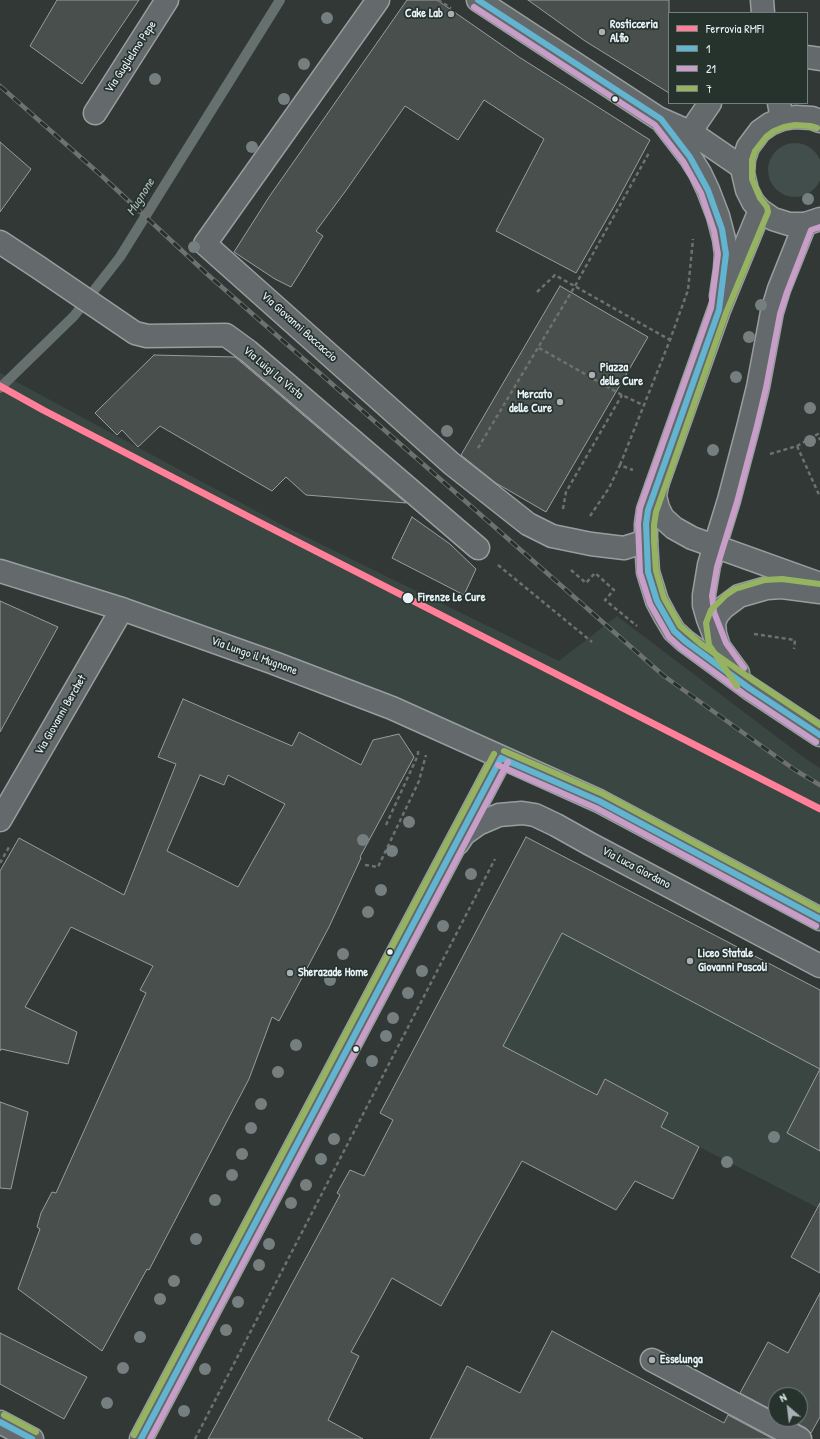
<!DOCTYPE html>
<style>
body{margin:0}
#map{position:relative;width:820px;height:1439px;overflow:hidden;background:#313835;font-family:"Patrick Hand",sans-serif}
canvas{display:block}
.legend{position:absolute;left:668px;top:12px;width:140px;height:92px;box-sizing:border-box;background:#26332d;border:1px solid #747f7e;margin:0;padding:5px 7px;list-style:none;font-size:12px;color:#e8f1f8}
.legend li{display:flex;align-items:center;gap:8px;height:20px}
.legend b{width:20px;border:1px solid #747f7e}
.north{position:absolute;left:768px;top:1387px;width:40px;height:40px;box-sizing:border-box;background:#26332d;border:1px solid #747f7e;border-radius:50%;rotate:332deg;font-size:11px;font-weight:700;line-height:16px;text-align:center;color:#e8f1f8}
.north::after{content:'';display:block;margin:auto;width:14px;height:18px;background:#a8b0b4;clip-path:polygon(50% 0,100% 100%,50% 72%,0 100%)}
</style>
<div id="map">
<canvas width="820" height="1439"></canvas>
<ul class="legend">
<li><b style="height:5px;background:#ff8098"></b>Ferrovia RMFI</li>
<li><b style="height:5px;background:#62b4d0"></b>1</li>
<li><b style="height:5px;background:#c69ec7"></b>21</li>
<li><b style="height:5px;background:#96b362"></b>7</li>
</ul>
<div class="north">N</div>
</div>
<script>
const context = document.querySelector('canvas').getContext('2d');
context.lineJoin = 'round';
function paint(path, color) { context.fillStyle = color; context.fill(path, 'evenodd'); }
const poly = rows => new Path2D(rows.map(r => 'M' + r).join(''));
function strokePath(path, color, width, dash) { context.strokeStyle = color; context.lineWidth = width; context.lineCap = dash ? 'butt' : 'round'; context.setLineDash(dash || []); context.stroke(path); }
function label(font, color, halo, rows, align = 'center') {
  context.font = font + ' "Patrick Hand",sans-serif'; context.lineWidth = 3.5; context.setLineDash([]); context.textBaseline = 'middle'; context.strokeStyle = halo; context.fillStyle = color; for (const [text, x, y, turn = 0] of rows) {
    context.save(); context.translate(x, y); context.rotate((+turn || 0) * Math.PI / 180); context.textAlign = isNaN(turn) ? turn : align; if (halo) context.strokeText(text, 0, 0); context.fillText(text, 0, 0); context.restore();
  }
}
paint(poly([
 [0,373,284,526,559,661,617,616,806,759,820,768,820,919,515,759,0,570],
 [526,837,820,990,820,1209,503,1046]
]), '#3a4641');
paint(poly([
 '768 170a27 27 0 1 1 54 0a27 27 0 1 1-54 0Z'
]), '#424e4b');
strokePath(poly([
 [0,388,74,316,120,257,280,0]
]), '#66716f', 10);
const building = poly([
 [57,0,139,0,82,84,30,46,57,0],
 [407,0,437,0,519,57,650,140,616,203,576,273,496,231,544,139,484,100,458,140,405,106,347,189,316,231,323,236,291,287,275,279,234,252,269,197,407,0],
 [528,0,669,0,669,93,585,41,528,0],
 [0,142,31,169,0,212,0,142],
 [560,286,648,337,546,512,496,483,461,455,560,286],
 [154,355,235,357,406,503,306,495,286,477,272,491,160,426,138,447,122,430,117,435,95,413,154,355],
 [412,517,450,544,476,569,464,595,392,558,412,517],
 [0,601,58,627,0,732,0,601],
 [183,699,292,746,299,732,361,765,373,740,399,734,414,757,360,857,361,858,329,927,279,1021,272,1017,249,1079,149,1270,147,1269,102,1351,18,1289,40,1229,37,1227,41,1213,52,1192,56,1193,146,993,140,990,153,966,71,927,25,1007,77,1032,68,1064,1,1049,0,1051,0,871,19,838,124,895,176,764,158,757,183,699],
 [200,775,224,785,228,775,285,804,238,887,167,851,200,775],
 [526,837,820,990,820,1069,562,933,503,1046,597,1095,605,1079,668,1113,661,1127,699,1147,673,1199,635,1181,616,1210,522,1161,441,1306,392,1278,351,1352,359,1356,328,1420,363,1439,208,1439,340,1195,337,1193,350,1170,364,1176,393,1120,380,1113,526,837],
 [820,1069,820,1151,787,1133,820,1069],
 [0,1102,28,1112,11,1189,0,1188,0,1102],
 [820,1203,820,1273,791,1257,820,1203],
 [820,1293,820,1417,811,1433,806,1428,789,1419,800,1419,800,1395,776,1395,776,1412,740,1393,768,1342,788,1353,820,1293],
 [552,1331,724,1423,728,1415,773,1439,430,1439,467,1366,520,1393,552,1331],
 [0,1333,87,1377,64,1419,0,1384,0,1333]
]);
paint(building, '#494f4d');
strokePath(building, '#989d9e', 1);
const minor = poly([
 [378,0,205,244,452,464,528,524,552,536,591,544,624,548,646,541],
 [478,0,658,118,692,133,743,168],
 [762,0,763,13],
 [807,57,820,59],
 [779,103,782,119],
 [95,113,167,0],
 [663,122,690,157,700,173,708,190,718,216,724,239,726,254,725,269,721,296],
 [692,133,697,122,710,103],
 [0,242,38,267,135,333,147,336,226,335,248,351,478,548],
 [657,485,655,496,658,508,663,518,674,528,692,538,820,584],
 [717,642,708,619,704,605,704,595,709,565,729,500,749,424,758,387,772,312,779,289,805,224],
 [0,820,122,609],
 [458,843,464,834,478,824,499,815,522,813,535,815,556,825,590,844,820,966],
 [652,1360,800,1439]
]);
const major = poly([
 [820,121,812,118,795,117,782,119,770,124,760,131,748,147,744,159,743,173,747,190,753,202,760,210,773,219,789,224,805,224,820,219],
 [760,210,719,310,648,510,646,524,646,541,648,572,657,601,665,616,674,631,685,641,749,688,820,735],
 [0,571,122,609,274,663,392,708,599,801,820,919],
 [738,673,719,647,715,634,714,623,717,615,723,608,739,596,767,588,782,587,820,592],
 [0,1422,32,1439],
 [141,1439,501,758]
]);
strokePath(minor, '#989d9e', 25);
strokePath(major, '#989d9e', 25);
strokePath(poly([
 [438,0,451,8],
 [537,292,555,275,670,340],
 [539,348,622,395,643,405],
 [797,446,820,497],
 [478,448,575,286,650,151],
 [770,454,797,446,818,434,820,440],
 [620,465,670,340,688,290,693,239],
 [563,509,566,492,622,395],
 [590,516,609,488,620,465,633,470],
 [498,565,592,642],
 [571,570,586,583,595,573,614,590,605,600,637,626],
 [754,634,795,640,794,649],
 [386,825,418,755,418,751],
 [0,863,9,847],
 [365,865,378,867,419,781,426,755],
 [195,1439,495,859]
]), '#6d7170', 2.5, [4, 3]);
strokePath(minor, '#646a6b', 22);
strokePath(major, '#646a6b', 22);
const rail = poly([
 [0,86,103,177,207,274,664,676,795,770,820,785]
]);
strokePath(rail, '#6d7170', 4.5);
strokePath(rail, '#26332d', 3, [9]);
strokePath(poly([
 [478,0,661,119,690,157,708,190,722,229,726,254,719,310,648,510,646,524,648,572,657,601,674,631,685,641,749,688,820,735],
 [501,758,599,801,820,919],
 [0,1422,32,1439],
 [141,1439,501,758]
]), '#62b4d0', 6);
strokePath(poly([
 [474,7,655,125,683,161,701,193,714,231,718,254,711,308,640,508,638,524,640,573,650,604,669,637,680,647,744,694,816,742],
 [744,668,726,643,714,612,712,596,717,567,737,502,757,426,766,388,780,314,787,292,811,230,820,227],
 [498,765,596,808,816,926],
 [150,1439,508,762]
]), '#c69ec7', 6);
strokePath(poly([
 [817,128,810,126,795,125,784,127,774,131,766,137,755,151,752,160,752,179,760,198,767,207,768,212,726,313,667,481,656,512,654,525,654,541,656,571,659,581,664,598,680,626,701,644,754,681,820,725],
 [737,686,709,645,706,623,711,610,726,595,735,589,765,580,782,579,820,584],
 [504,751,603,794,820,910],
 [4,1415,36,1432],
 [134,1435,494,754]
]), '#96b362', 6);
strokePath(poly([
 [0,386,43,410,255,520,820,809]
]), '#ff8098', 7);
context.fillStyle = '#767f7f';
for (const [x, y] of [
 [327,18],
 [304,64],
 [155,79],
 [284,99],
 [252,147],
 [808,199],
 [194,247],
 [761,305],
 [749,337],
 [736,377],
 [810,408],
 [447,431],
 [810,441],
 [713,450],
 [409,822],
 [363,840],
 [392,851],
 [471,874],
 [381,890],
 [368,912],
 [443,926],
 [343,954],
 [422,971],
 [330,980],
 [408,993],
 [393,1018],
 [386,1036],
 [296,1045],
 [372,1061],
 [278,1072],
 [261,1104],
 [251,1128],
 [774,1137],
 [334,1139],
 [242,1154],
 [321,1159],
 [727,1162],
 [232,1175],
 [306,1185],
 [215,1200],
 [291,1203],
 [196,1239],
 [269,1244],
 [259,1265],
 [174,1281],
 [160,1299],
 [238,1302],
 [226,1330],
 [140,1337],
 [123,1368],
 [205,1369],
 [107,1403],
 [184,1411]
]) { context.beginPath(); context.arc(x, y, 6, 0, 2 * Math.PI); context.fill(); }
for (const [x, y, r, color] of [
 [451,14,4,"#a8b0b4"],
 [602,32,4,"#a8b0b4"],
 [615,99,3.5,"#e8f1f8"],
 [592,375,4,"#a8b0b4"],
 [560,402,4,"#a8b0b4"],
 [408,598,6,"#e8f1f8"],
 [390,952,3.5,"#e8f1f8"],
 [690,961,4,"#a8b0b4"],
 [290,973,4,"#a8b0b4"],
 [356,1049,3.5,"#e8f1f8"],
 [652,1360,4,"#a8b0b4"]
]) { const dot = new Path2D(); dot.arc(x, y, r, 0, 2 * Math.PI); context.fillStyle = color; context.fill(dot); strokePath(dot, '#26332d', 1.5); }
label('bold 12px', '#e8f1f8', '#26332d', [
 ["Cake Lab",443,14,"right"],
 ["Rosticceria",610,25],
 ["Alfio",610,39],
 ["Piazza",600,368],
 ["delle Cure",600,382],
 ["Mercato",552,395,"right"],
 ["delle Cure",552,409,"right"],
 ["Liceo Statale",698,954],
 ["Giovanni Pascoli",698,968],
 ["Sherazade Home",298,973],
 ["Esselunga",660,1360]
], 'left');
label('12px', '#e8f1f8', '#26332d', [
 ["Via Guglielmo Pepe",131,57,-57],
 ["Via Giovanni Boccaccio",299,327,42],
 ["Via Luigi La Vista",273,373,40],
 ["Via Lungo il Mugnone",254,656,20],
 ["Via Giovanni Berchet",61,715,-60],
 ["Via Luca Giordano",636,868,28]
]);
label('bold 12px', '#e8f1f8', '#26332d', [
 ["Firenze Le Cure",418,598]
], 'left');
label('italic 13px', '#b0babd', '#26332d', [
 ["Mugnone",141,197,-58]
]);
</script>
